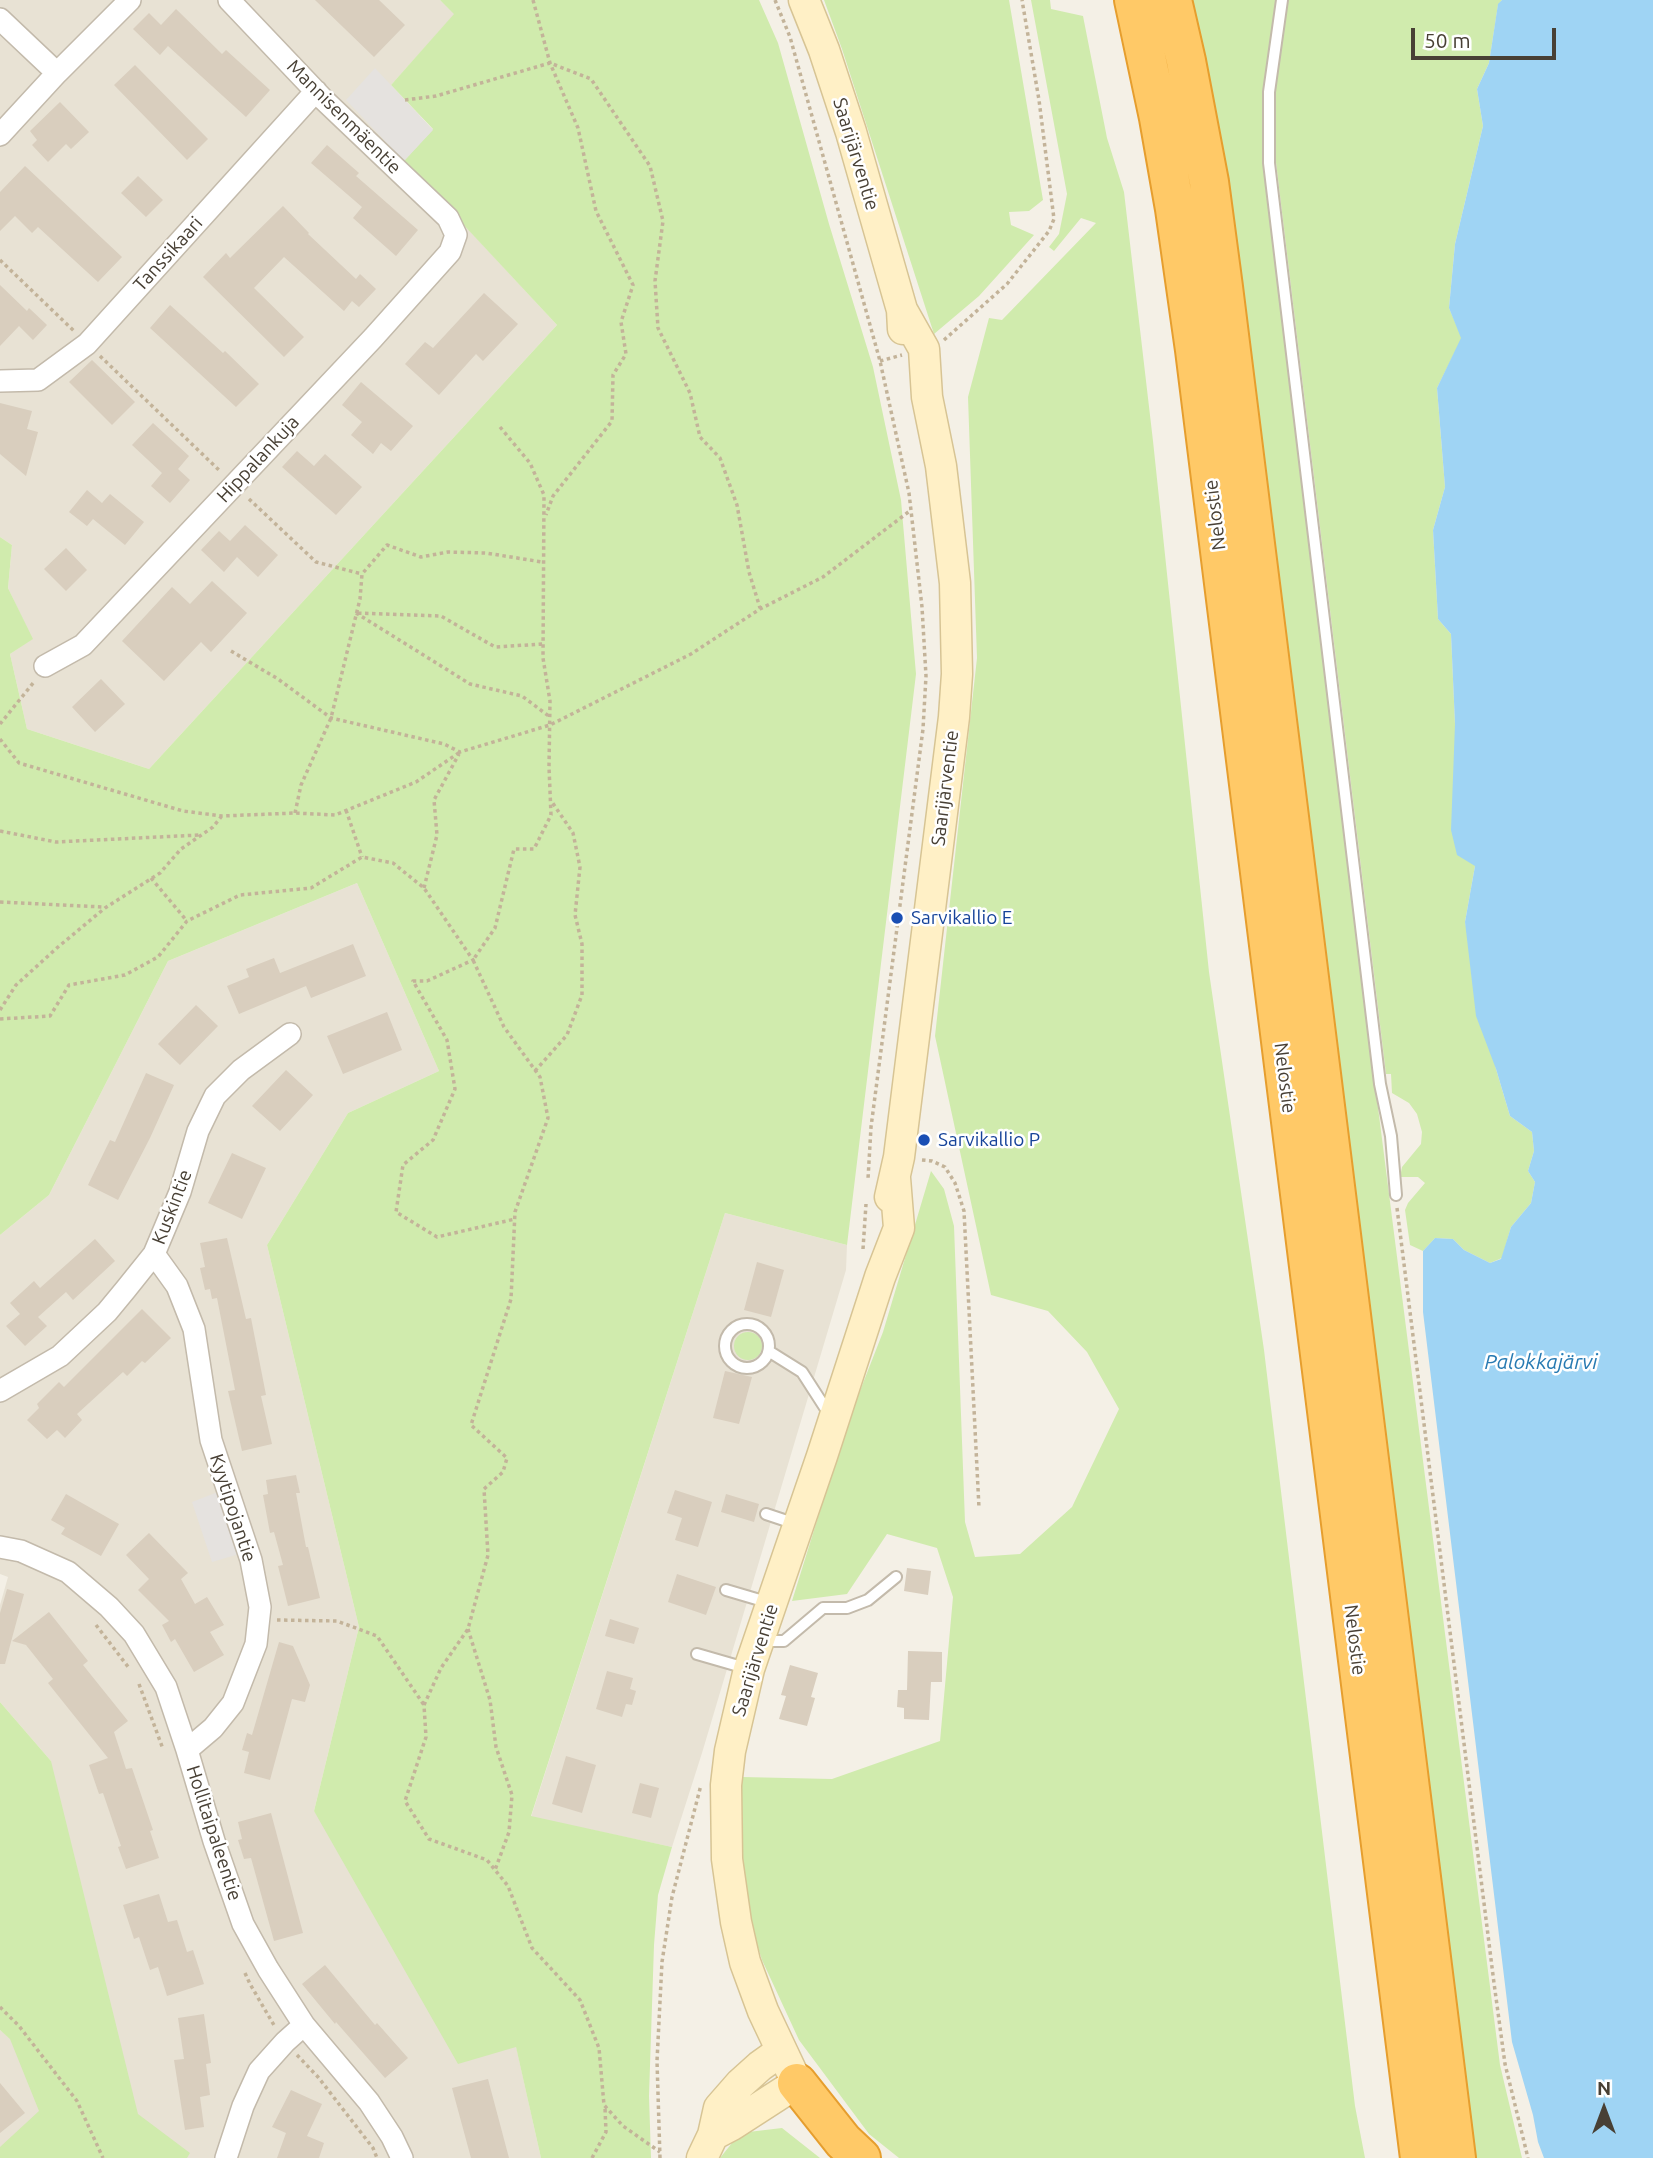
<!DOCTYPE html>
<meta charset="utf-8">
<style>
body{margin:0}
#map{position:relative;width:1653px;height:2158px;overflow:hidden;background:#f4f0e6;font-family:Ubuntu,sans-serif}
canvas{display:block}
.north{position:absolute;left:1569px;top:2074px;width:70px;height:70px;-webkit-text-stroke:5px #fff;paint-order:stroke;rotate:0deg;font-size:19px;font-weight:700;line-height:28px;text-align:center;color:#484035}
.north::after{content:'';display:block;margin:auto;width:24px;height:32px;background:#484035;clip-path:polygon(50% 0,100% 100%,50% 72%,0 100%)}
.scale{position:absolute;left:1411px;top:28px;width:145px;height:32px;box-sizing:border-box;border:4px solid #484035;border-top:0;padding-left:9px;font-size:21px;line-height:24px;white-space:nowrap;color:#484035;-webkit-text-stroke:5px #fff;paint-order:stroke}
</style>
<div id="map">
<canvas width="1653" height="2158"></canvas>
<div class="north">N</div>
<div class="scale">50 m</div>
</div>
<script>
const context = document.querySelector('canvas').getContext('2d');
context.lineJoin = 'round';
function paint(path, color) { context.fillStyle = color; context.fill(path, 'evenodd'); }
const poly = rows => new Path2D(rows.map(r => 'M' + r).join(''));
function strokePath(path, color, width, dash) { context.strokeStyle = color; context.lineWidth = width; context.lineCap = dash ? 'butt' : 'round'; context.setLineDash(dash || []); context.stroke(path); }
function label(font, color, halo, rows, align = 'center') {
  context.font = font + ' Ubuntu,sans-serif'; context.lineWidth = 5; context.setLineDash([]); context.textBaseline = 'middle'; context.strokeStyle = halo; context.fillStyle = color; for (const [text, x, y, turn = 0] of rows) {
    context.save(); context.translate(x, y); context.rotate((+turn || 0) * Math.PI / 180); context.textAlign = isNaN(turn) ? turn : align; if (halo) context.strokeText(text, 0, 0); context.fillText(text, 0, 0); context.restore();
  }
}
paint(poly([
 [0,0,440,0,455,14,391,85,433,130,405,161,557,325,149,769,27,729,10,654,32,639,8,588,12,545,0,537],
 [357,883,439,1071,348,1113,267,1245,359,1627,314,1811,516,2046,541,2158,0,2158,0,2030,10,2038,51,1761,0,1702,0,1605,8,1577,0,1574,0,1235,49,1195,168,961],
 [725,1213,847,1245,846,1270,702,1753,672,1847,531,1817]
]), '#e8e2d4');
paint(poly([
 [440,0,759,0,778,43,829,224,873,367,901,500,916,674,847,1245,725,1213,531,1816,672,1847,658,1895,654,1945,649,2096,651,2158,541,2158,516,2047,458,2064,314,1811,359,1627,267,1245,348,1113,439,1071,357,883,168,961,49,1195,0,1235,0,537,12,545,8,588,33,639,10,654,27,729,149,769,557,325,404,161,433,129,391,85,454,14],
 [824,0,1009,0,1043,200,1029,211,1009,212,1011,225,1034,235,979,296,934,334,842,49],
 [1031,0,1050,0,1051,9,1083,16,1107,138,1124,192,1153,441,1209,972,1264,1350,1355,2106,1365,2158,899,2158,869,2134,799,2040,762,1960,750,1922,738,1829,742,1777,832,1779,940,1741,953,1597,937,1548,887,1534,847,1594,792,1601,847,1424,883,1332,931,1171,944,1189,954,1226,965,1522,975,1557,1020,1554,1072,1507,1119,1409,1087,1352,1048,1311,991,1295,935,1036,977,658,968,397,989,318,1002,320,1096,223,1081,218,1054,251,1049,247,1059,234,1067,194],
 [1191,0,1277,0,1265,92,1262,126,1264,175,1375,1084,1500,2065,1522,2158,1476,2158,1242,281,1207,73],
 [1286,0,1502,0,1498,5,1489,63,1477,89,1483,126,1455,244,1449,308,1462,338,1437,388,1445,487,1433,530,1438,619,1451,634,1455,724,1475,866,1465,922,1496,1069,1510,1116,1532,1132,1534,1151,1528,1171,1535,1182,1531,1203,1511,1227,1502,1258,1490,1263,1464,1250,1453,1239,1435,1238,1423,1251,1410,1245,1405,1210,1408,1203,1425,1183,1418,1177,1400,1177,1402,1167,1421,1144,1422,1132,1417,1114,1409,1103,1392,1093,1391,1074,1386,1074,1275,154,1274,118,1276,83],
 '734 1346a14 14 0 1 1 28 0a14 14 0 1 1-28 0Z',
 [0,1702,51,1761,138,2114,190,2153,187,2158,0,2158,0,2147,39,2111,10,2039,0,2030],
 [782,2128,820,2158,720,2158,740,2133]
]), '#d0ebad');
paint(poly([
 [375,68,433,130,404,161,346,100],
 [218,1492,239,1554,212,1562,192,1502]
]), '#e5e2df');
paint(poly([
 [1502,0,1653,0,1653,2158,1544,2158,1538,2142,1533,2115,1512,2042,1423,1312,1423,1251,1435,1238,1453,1239,1464,1250,1490,1263,1501,1259,1511,1227,1531,1203,1535,1182,1528,1171,1534,1151,1532,1132,1510,1116,1496,1069,1476,1016,1465,922,1475,866,1457,855,1451,830,1455,724,1451,634,1438,619,1433,530,1445,487,1437,388,1461,338,1449,308,1455,244,1483,126,1477,89,1489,63,1498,4]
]), '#9fd4f4');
paint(poly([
 [315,0,379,0,405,25,374,57],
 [176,9,222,54,226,50,270,90,246,117,168,46,160,55,133,29,149,13,161,25],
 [135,65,208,139,187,160,114,85],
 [60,102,89,132,71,149,66,144,48,162,32,145,37,140,30,131],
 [327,145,359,173,356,176,418,230,396,256,353,218,362,207,311,163],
 [25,166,122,257,98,282,38,227,32,233,15,216,0,231,0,192],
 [138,176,163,200,146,217,121,193],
 [283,206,309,233,308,234,356,279,360,274,376,289,359,307,352,301,344,311,284,257,254,288,304,337,284,357,203,277,226,253,230,258],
 [0,285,27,311,29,308,47,325,33,340,19,326,0,346],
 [484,293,518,324,483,361,476,354,439,395,405,364,425,342,433,348],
 [170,305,223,353,225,351,259,384,236,407,150,328],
 [92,360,135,402,112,425,69,382],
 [361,382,413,426,391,451,381,443,373,454,351,435,362,422,342,405],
 [0,403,32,411,27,429,38,432,26,476,0,454],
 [153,423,189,456,178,469,190,480,170,503,151,486,162,473,132,445],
 [297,451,314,466,325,454,362,487,336,515,282,467],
 [87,490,102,503,110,494,144,522,125,545,93,519,87,526,69,512],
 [245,525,278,555,258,577,237,557,224,572,201,550,219,531,230,541],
 [66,548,87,570,66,591,44,569],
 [212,581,247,613,211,652,201,642,164,681,122,641,172,587,190,604],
 [101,679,125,704,95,732,72,707],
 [353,944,366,976,311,998,306,986,239,1014,227,986,249,977,246,969,274,958,280,973],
 [196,1005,218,1026,180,1065,158,1044],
 [387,1012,402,1050,343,1074,327,1036],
 [286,1070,313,1095,280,1131,252,1106],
 [146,1073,174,1085,150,1138,118,1200,88,1185,110,1140,115,1142],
 [232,1153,266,1168,242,1219,208,1203],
 [227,1238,246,1319,251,1318,266,1395,261,1396,272,1444,242,1451,228,1391,235,1390,217,1298,212,1299,210,1289,205,1290,200,1268,205,1267,200,1243],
 [95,1239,115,1261,73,1300,66,1292,38,1317,47,1326,25,1346,6,1326,20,1314,10,1303,34,1281,40,1288],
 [757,1262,784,1270,771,1317,744,1310],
 [142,1309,171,1338,145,1363,142,1361,127,1376,123,1372,77,1414,82,1420,65,1438,57,1430,47,1439,27,1420,39,1408,37,1404,59,1382,64,1387],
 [725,1371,752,1377,739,1424,713,1418],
 [296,1475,300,1493,296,1493,306,1547,308,1547,320,1598,288,1606,278,1566,283,1565,274,1532,270,1533,263,1495,268,1494,266,1480],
 [675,1490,712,1502,698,1547,675,1540,682,1518,667,1513],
 [66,1494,119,1524,101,1556,61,1534,65,1528,51,1520],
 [726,1494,759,1504,754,1522,721,1512],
 [149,1533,188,1573,181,1579,195,1604,207,1597,224,1625,210,1632,224,1655,194,1672,175,1639,171,1642,162,1625,169,1621,138,1590,149,1579,126,1555],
 [907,1568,931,1571,928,1595,904,1591],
 [677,1574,716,1587,706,1615,668,1602],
 [7,1589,24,1594,5,1664,0,1664,0,1613],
 [49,1612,88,1661,83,1665,128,1721,114,1732,126,1769,132,1768,153,1830,150,1831,159,1858,126,1869,118,1847,121,1846,103,1793,99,1794,89,1765,108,1758,48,1683,53,1679,26,1645,12,1641],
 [610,1619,639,1628,634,1644,605,1636],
 [279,1642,293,1646,310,1685,305,1702,292,1699,270,1780,244,1773,249,1752,242,1750,247,1733,252,1735],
 [908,1651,942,1652,942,1682,931,1682,929,1720,904,1719,904,1708,897,1707,898,1690,907,1690],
 [790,1665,818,1673,811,1697,815,1698,807,1726,779,1719,786,1696,781,1695],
 [607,1671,633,1678,630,1689,636,1691,632,1705,626,1704,622,1717,596,1709],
 [566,1756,596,1765,582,1813,552,1804],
 [640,1783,659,1788,651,1818,632,1813],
 [271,1813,303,1933,274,1941,251,1858,244,1859,238,1840,242,1839,238,1822],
 [159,1894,168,1922,177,1920,187,1952,193,1950,204,1984,167,1996,158,1967,150,1970,139,1937,134,1939,123,1905],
 [325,1965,375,2025,377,2023,408,2058,385,2078,336,2022,335,2024,302,1984],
 [204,2014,211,2063,206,2064,210,2095,200,2097,204,2127,185,2130,174,2060,184,2059,178,2018],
 [488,2079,509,2158,471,2158,452,2088],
 [0,2083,25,2113,0,2133],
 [291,2090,322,2104,307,2136,324,2143,319,2158,277,2158,286,2133,272,2127]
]), '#d9cebe');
const lane = poly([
 [1282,0,1269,92,1269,163,1380,1084,1391,1136,1396,1195],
 '725 1346a22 22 0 1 1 44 0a22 22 0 1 1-44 0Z',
 [770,1352,802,1372,831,1417],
 [766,1514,796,1524],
 [726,1590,770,1603],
 [761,1641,784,1641,823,1608,847,1608,868,1600,896,1577],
 [697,1654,749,1669]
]);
const street = poly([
 [0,19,57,73],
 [0,135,57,73,130,0],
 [0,381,38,380,87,344,316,91],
 [45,666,83,645,373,338,450,252,456,235,448,218,324,100,229,0],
 [154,1254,177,1286,194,1329,211,1440,251,1560,260,1607,256,1644,233,1703,213,1728,187,1750],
 [0,1391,60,1356,107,1312,126,1289,154,1254,180,1192,198,1131,215,1096,241,1070,290,1034],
 [0,1547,21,1551,68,1572,109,1607,134,1634,166,1687,187,1750,214,1841,243,1924,268,1969,304,2025,369,2102,392,2137,402,2158],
 [226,2158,243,2106,259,2071,285,2042,304,2025]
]);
const secondary = poly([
 [804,0,824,50,851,132,902,310,903,329],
 [890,1197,899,1157,954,717,957,674,955,583,941,466,927,397,924,349,902,310],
 [713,2135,732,2125,797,2083,763,2011,745,1962,736,1922,727,1859,726,1785,730,1751,749,1669,822,1456,880,1277,899,1228,895,1178],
 [702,2158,713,2135,719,2108,740,2084,760,2066,781,2051]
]);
const highway = poly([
 [1134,0,1159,118,1175,209,1195,350,1420,2158],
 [1172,0,1186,61,1209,182,1223,287,1456,2158],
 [797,2083,843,2141,861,2158]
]);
strokePath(lane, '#c3baab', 14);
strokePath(street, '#c3baab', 24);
strokePath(secondary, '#d7c494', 33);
strokePath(highway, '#e69e2e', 42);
strokePath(poly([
 [533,0,550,63,578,128,596,211,633,285,621,322,626,354,613,375,612,421,553,496,546,515],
 [775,0,790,37,880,361,909,493,922,607,926,676,923,729,871,1127,868,1179],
 [405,100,436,96,550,63,591,79,650,166,663,221,655,281,658,328,690,393,700,437,720,458,737,505,749,572,760,608],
 [0,260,74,331],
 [944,340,1007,284,1049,231,1054,219,1039,100,1022,0],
 [100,356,221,472],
 [880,361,902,355],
 [500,427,530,463,544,495,543,658,550,701,549,767,551,815,534,849,514,849,495,928,473,960,504,1027,540,1077,548,1118,515,1212,511,1299,471,1425,507,1458,503,1472,484,1489,488,1555,468,1629,441,1668,424,1705,426,1737,405,1801,429,1839,487,1860,508,1886,532,1948,580,2000,599,2048,604,2105,623,2126,660,2152],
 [249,499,316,562,362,574],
 [356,613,470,684,522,696,550,717],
 [358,613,441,616,495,647,543,644],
 [231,651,278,679,331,718,444,744,460,752,550,725,691,654,760,609,823,577,911,510],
 [0,724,34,682],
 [0,739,19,763,183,811,222,816,295,813,335,815,416,782,460,752],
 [346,810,362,857],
 [295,813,301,785,331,718,360,599,362,574,387,545,421,557,448,552,486,553,542,562],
 [0,831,56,842,199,835],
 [151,878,187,921],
 [424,888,437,835,434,800,459,754],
 [0,902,103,907],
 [0,1010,16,985,58,947,105,908,160,873,181,849,213,827,221,817],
 [0,1019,50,1016,69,985,125,975,158,957,187,921,240,895,311,888,362,857,393,863,424,888,473,960,427,981,413,981,447,1040,455,1089,433,1140,403,1165,396,1212,437,1237,515,1219],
 [535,1071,567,1035,582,995,582,944,575,915,580,867,573,833,552,802],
 [922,1160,932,1161,945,1167,955,1183,964,1211,979,1508],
 [1397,1208,1494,1983,1505,2064,1528,2158],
 [863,1249,866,1204],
 [277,1620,337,1621,377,1636,424,1705],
 [96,1625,129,1668],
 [468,1629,490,1700,496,1747,512,1795,509,1832,495,1870],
 [139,1684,163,1749],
 [245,1973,250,1984,275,2027],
 [0,2007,19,2026,77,2101,103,2158],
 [297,2055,318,2077,373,2148,377,2158],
 [592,2158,606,2132,605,2108],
 [660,2158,657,2061,662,1962,672,1897,701,1785]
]), '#c3b399', 3.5, [3.5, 3.5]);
strokePath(lane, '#fff', 10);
strokePath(street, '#fff', 21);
strokePath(secondary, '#fff0c6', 30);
strokePath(highway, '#ffc967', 38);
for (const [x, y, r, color] of [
 [897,918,7,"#1a4fb4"],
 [924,1140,7,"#1a4fb4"]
]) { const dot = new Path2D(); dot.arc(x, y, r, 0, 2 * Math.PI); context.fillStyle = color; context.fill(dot); strokePath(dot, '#fff', 2.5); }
label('19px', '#484035', '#fff', [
 ["Mannisenmäentie",344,117,45],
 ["Saarijärventie",856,154,73],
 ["Tanssikaari",168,254,-48],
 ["Hippalankuja",258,459,-47],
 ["Nelostie",1215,515,-97],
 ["Saarijärventie",945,788,-83],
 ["Nelostie",1285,1078,83],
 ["Kuskintie",172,1207,-69],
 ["Kyytipojantie",233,1508,72],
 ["Nelostie",1355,1640,83],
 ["Saarijärventie",755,1660,-73],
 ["Hollitaipaleentie",214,1833,72]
]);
label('19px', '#164399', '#fff', [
 ["Sarvikallio E",911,918],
 ["Sarvikallio P",938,1140]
], 'left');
label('italic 21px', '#277ab2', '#fff', [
 ["Palokkajärvi",1541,1362]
]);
</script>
